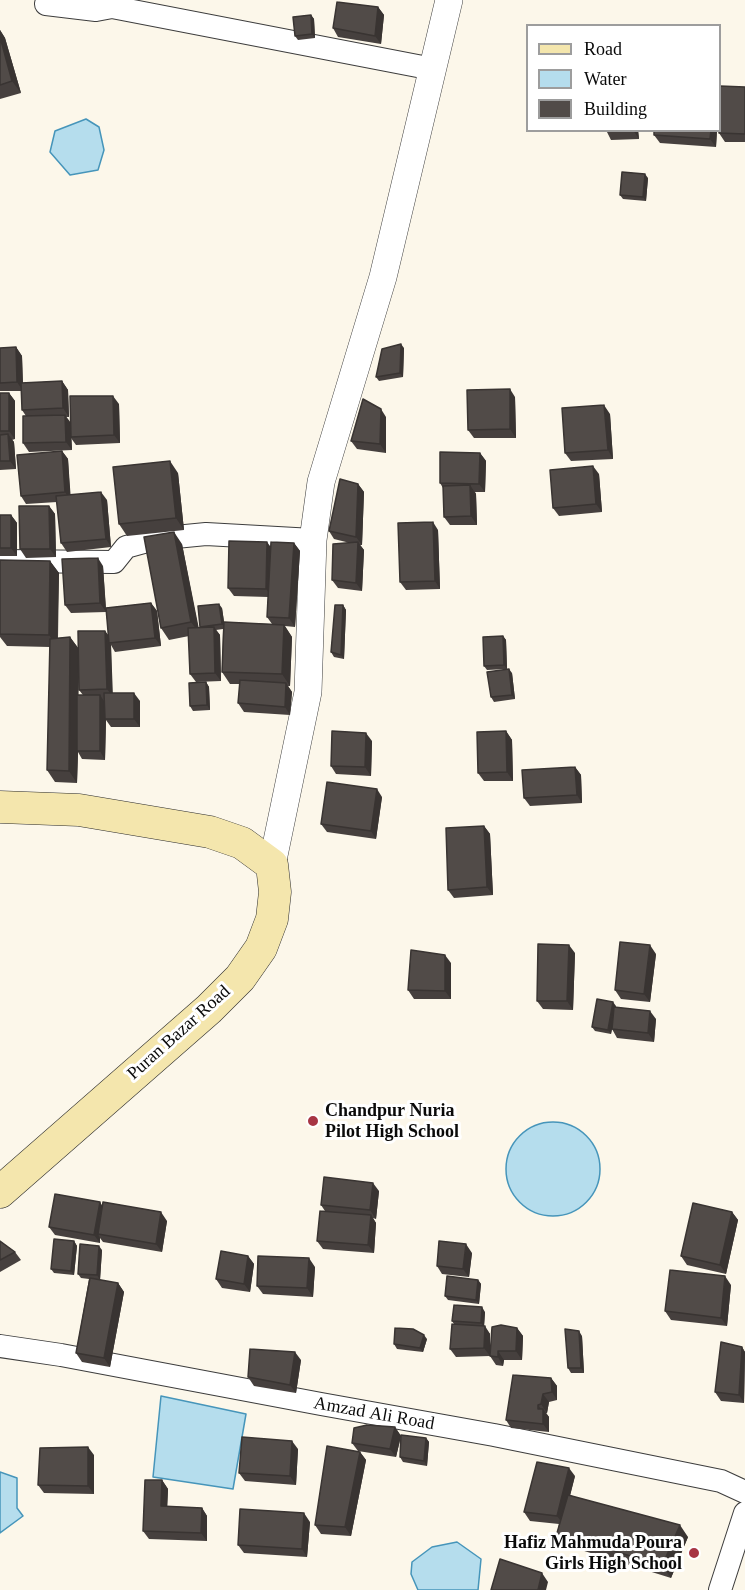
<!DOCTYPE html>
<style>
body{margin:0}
#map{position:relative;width:745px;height:1590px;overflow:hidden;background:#fcf7ea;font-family:Georgia,serif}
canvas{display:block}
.legend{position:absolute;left:526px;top:24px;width:195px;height:108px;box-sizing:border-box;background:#fff;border:2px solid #9d9d9d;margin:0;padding:8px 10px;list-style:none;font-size:18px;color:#0a0a0a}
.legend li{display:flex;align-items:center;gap:12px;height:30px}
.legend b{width:30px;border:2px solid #9d9d9d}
</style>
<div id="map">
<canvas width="745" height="1590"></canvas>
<ul class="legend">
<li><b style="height:8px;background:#f4e6ad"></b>Road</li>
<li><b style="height:16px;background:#b5dded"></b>Water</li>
<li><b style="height:16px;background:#514b48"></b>Building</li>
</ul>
</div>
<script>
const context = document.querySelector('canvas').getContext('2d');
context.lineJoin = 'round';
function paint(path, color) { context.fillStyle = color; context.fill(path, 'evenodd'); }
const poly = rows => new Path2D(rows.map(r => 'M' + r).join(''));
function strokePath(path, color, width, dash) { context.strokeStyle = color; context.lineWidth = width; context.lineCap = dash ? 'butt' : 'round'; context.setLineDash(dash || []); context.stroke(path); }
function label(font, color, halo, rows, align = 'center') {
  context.font = font + ' Georgia,serif'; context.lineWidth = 6; context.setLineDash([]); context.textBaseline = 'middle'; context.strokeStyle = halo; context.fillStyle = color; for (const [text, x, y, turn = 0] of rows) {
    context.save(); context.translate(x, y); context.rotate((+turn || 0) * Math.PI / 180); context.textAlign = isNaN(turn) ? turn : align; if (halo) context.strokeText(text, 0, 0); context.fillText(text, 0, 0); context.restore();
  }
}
const water = poly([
 [86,119,99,127,104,150,98,170,70,175,50,152,55,131,86,119],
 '506 1169a47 47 0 1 1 94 0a47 47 0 1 1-94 0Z',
 [161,1396,246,1414,233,1489,153,1477,161,1396],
 [0,1472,17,1478,17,1508,23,1516,0,1533,0,1472],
 [457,1542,481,1559,478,1590,418,1590,411,1574,412,1562,432,1547,457,1542]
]);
paint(water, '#b5dded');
strokePath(water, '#4695ba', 1.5);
const minor = poly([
 [46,4,96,10,112,7,433,69],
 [0,561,114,562,126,547,155,539,206,534,313,540],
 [0,1346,61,1355,321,1404,494,1435,721,1481,745,1492],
 [720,1590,745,1513]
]);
const tertiary = poly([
 [272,865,308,692,313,540,321,482,383,277,449,0]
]);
const secondary = poly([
 [0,807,79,810,210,832,242,843,272,865,275,892,272,919,261,948,240,978,209,1009,0,1192]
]);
strokePath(minor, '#3d3d3d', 24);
strokePath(tertiary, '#3d3d3d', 28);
strokePath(secondary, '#2c2c2c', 33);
strokePath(minor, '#fff', 22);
strokePath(tertiary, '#fff', 27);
strokePath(secondary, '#f4e6ad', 32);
paint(poly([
 [378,7,384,15,381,44,338,37,333,28],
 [311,15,314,19,315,38,298,40,295,36],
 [0,30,5,38,21,93,0,99],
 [745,87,745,142,725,142,719,133],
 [606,130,638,130,639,139,611,140],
 [654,130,717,130,716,147,660,143,654,135],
 [648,178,646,201,623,199,620,195],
 [16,347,22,356,23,383,62,381,68,390,69,417,66,417,70,423,119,404,120,443,76,445,71,438,72,450,29,452,23,443,26,416,22,410,22,391,0,391,0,348],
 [404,348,403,377,379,381,376,377],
 [0,393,9,393,15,401,15,439,12,440,14,442,16,469,0,470],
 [515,397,516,438,474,438,468,430],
 [610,414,613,459,571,461,565,453],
 [386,417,386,453,357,449,351,441],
 [62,451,68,459,70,495,107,500,111,547,67,552,61,543,57,502,26,504,21,496],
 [480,453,486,461,485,492,475,492,476,494,477,525,450,525,444,517,443,488,440,483],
 [178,473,184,530,127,536,119,524],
 [599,474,602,512,559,516,553,508],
 [358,484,364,492,362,545,360,545,364,550,362,591,338,588,332,580,350,543,334,539,329,531],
 [49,506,55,514,56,557,26,558,20,549],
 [0,515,11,515,17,523,17,556,0,556],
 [438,530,440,589,406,590,400,582],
 [294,543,300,551,295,627,285,626,292,637,290,686,288,686,292,692,290,715,244,712,238,703,240,684,230,684,222,672,223,629,216,630,220,635,221,681,196,682,190,674,189,636,169,640,161,628,182,544,198,627,201,627,222,608,224,622,272,624,267,617,268,597,234,596,228,588,270,546],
 [0,560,50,561,59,573,58,638,70,637,78,648,105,631,109,636,106,612,71,613,65,605,103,566,106,608,151,603,157,611,161,646,115,652,111,645,112,693,140,701,140,727,111,727,106,720,105,760,82,759,78,752,77,783,55,782,47,770,50,647,7,646,0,637],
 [79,665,79,690,83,695,78,695],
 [343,605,346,610,344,659,334,657,331,652],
 [503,636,506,640,507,669,487,670,484,666],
 [512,673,515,699,494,702,491,697],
 [206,682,209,687,210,710,193,711,190,706],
 [506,731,512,740,513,781,484,781,478,773],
 [372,741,371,776,336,774,331,766],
 [575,767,581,775,582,803,530,806,524,798],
 [382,797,376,839,327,832,321,824],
 [484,826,490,834,493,895,454,898,448,890],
 [575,953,573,1010,543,1009,537,1001],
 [656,954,650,1002,621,999,615,990],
 [451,963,451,999,414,999,408,990],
 [616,1006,616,1007,656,1019,654,1042,617,1038,612,1029,611,1034,595,1031,592,1027],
 [379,1191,376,1219,373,1218,376,1223,374,1253,323,1249,317,1241,325,1211,321,1205],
 [100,1202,102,1206,167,1221,162,1252,103,1242,100,1238,100,1243,55,1235,49,1227],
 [732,1212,738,1220,726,1274,687,1265,681,1256],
 [0,1241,15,1252,21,1260,0,1272],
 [74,1241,77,1246,74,1275,54,1273,51,1269],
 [102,1250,100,1280,118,1283,124,1292,110,1367,82,1362,76,1353,89,1279,81,1278,78,1274],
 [472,1253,469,1277,442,1274,437,1266],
 [248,1256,254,1264,250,1292,222,1288,216,1279],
 [315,1267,313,1297,263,1294,257,1286],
 [478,1280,481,1284,479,1304,448,1300,445,1296],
 [731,1285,727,1326,671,1320,665,1311],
 [485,1312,484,1326,490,1334,490,1356,456,1357,450,1349,454,1324,452,1321],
 [517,1328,523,1336,522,1360,504,1360,503,1366,496,1365,490,1356],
 [582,1336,584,1373,571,1373,568,1368],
 [427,1339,423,1352,397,1349,394,1344],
 [742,1347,745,1352,744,1403,721,1401,715,1392],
 [301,1360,296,1393,254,1386,248,1377],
 [551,1378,557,1386,557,1400,549,1402,547,1413,546,1413,549,1417,549,1432,511,1428,506,1420],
 [395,1427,401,1436,396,1457,358,1451,352,1443],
 [426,1438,429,1442,427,1466,403,1462,400,1457],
 [298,1449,296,1485,245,1481,239,1473],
 [360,1452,366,1460,351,1536,321,1534,315,1525],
 [94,1455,94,1494,44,1493,38,1485],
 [575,1476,570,1495,688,1537,671,1578,565,1545,557,1533,559,1524,530,1521,524,1512],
 [162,1480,168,1489,167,1506,202,1508,207,1516,207,1541,149,1539,143,1531],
 [310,1522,307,1557,244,1553,238,1545]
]), '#46403e');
paint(poly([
 [378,7,384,15,381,44,375,36],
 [311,15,314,19,315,38,312,34],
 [0,30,5,38,21,93,12,81,0,37],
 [633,130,638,130,639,139],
 [711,130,717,130,716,147,710,139],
 [645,174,648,178,646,201,643,197],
 [401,344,404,348,403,377,400,373],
 [16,347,22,356,23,391,17,382],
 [62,381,68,390,69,417,63,408],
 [510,389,515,397,516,438,510,429],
 [9,393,15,401,15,439,9,431],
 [113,396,119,404,120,443,114,435],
 [604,405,610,414,613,459,608,450],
 [381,409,386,417,386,453,380,444],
 [65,415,71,423,72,450,66,442],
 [8,434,14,442,16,469,10,461],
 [62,451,68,459,71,501,65,492],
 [480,453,486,461,485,492,479,484],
 [170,461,178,473,184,530,176,518],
 [593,466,599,474,602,512,596,504],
 [358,484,364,492,362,545,356,537],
 [470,485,476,494,477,525,471,516],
 [101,492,107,500,111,547,106,539],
 [49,506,55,514,56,557,50,549],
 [11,515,17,523,17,556,11,548],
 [433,522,438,530,440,589,435,581],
 [174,532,182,544,200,634,191,622],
 [267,542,273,550,272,597,266,589],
 [358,542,364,550,362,591,356,583],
 [294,543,300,551,295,627,289,618],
 [98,558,103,566,106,612,100,603],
 [50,561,59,573,57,647,49,635],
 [151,603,157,611,161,646,155,638],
 [219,604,222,608,225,628,222,624],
 [343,605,346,610,344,659,341,655],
 [284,625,292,637,290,686,282,674],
 [214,627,220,635,221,681,215,673],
 [105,631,111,639,109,643,111,645,113,697,107,689],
 [503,636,506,640,507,669,504,665],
 [70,637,79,649,78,751,77,751,78,752,77,783,69,771],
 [509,669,512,673,515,699,512,695],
 [206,682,209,687,210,710,207,705],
 [286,683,292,692,290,715,285,707],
 [134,693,140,701,140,727,134,719],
 [100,695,106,704,105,719,106,720,105,760,100,751],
 [506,731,512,740,513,781,507,772],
 [366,733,372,741,371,776,365,767],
 [575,767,581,775,582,803,577,795],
 [377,789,382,797,376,839,371,831],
 [484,826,490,834,493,895,487,887],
 [569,945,575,953,573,1010,567,1001],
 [650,945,656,954,650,1002,644,994],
 [445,955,451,963,451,999,445,991],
 [613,1002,616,1006,611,1034,608,1030],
 [650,1011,656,1019,654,1042,648,1033],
 [373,1183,379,1191,376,1219,370,1210],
 [100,1202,105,1211,98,1234,100,1238,100,1243,94,1235],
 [161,1212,167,1221,162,1252,156,1244],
 [732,1212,738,1220,726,1274,720,1265],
 [371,1215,376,1223,374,1253,368,1245],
 [74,1241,77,1246,74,1275,71,1271],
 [466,1244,472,1253,469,1277,463,1269],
 [99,1246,102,1250,100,1280,97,1275],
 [248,1256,254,1264,250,1292,244,1284],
 [309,1258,315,1267,313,1297,307,1288],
 [725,1276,731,1285,727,1326,721,1318],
 [478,1280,481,1284,479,1304,476,1300],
 [118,1283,124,1292,110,1367,104,1358],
 [482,1307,485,1312,484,1327,481,1323],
 [485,1326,490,1334,490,1356,484,1348],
 [517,1328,523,1336,522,1360,516,1351],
 [579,1331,582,1336,584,1373,581,1368],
 [424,1335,427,1339,423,1352,420,1348],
 [742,1347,745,1352,744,1403,739,1395],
 [498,1351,504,1360,503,1366,498,1357],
 [295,1352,301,1360,296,1393,290,1385],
 [551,1378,557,1386,557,1400,552,1392],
 [543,1394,549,1402,547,1413,541,1404],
 [538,1405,543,1412,543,1409,549,1417,549,1432,543,1424],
 [395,1427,401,1436,396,1457,390,1449],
 [426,1438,429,1442,427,1466,424,1461],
 [292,1441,298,1449,296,1485,290,1476],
 [88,1447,94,1455,94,1494,88,1486],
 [360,1452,366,1460,351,1536,345,1527],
 [569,1468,575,1476,563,1524,557,1516],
 [162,1480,168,1489,167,1515,161,1506],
 [202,1508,207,1516,207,1541,201,1533],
 [304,1513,310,1522,307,1557,302,1549],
 [680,1525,688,1537,671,1578,662,1566],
 [542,1573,548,1582,546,1590,538,1590]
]), '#393432');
const building = poly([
 [337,2,378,7,375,36,333,28,337,2],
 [311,15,312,34,295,36,293,17,311,15],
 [0,37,12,81,0,85,0,37],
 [720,86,745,87,745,134,719,133,720,86],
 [654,130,711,130,710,139,654,135,654,130],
 [622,172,645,174,643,197,620,195,622,172],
 [401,344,400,373,376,377,382,349,401,344],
 [16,347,17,382,0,383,0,348,16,347],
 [62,381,63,408,22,410,21,383,62,381],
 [510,389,510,429,468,430,467,390,510,389],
 [0,393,9,393,9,431,0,431,0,393],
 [70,396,113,396,114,435,71,437,70,396],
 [363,399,381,409,380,444,351,441,363,399],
 [604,405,608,450,565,453,562,408,604,405],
 [65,415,66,442,23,443,23,416,65,415],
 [8,434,10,461,0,461,0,435,8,434],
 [62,451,65,492,21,496,17,455,62,451],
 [440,452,480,453,479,484,440,483,440,452],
 [170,461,176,518,119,524,113,467,170,461],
 [593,466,596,504,553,508,550,470,593,466],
 [340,479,358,484,356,537,329,531,340,479],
 [470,485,471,516,444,517,443,486,470,485],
 [101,492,106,539,61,543,56,496,101,492],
 [19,506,49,506,50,549,20,549,19,506],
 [0,515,11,515,11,548,0,548,0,515],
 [433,522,435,581,400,582,398,523,433,522],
 [174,532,191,622,161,628,144,537,174,532],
 [229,541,267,542,266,589,228,588,229,541],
 [271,542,294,543,289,618,267,617,271,542],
 [358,542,356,583,332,580,333,544,358,542],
 [98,558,100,603,65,605,62,559,98,558],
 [0,560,50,561,49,635,0,634,0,560],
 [151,603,155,638,109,643,106,608,151,603],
 [219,604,222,624,200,627,198,606,219,604],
 [335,605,343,605,341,655,331,652,335,605],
 [224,622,284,625,282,674,222,672,224,622],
 [214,627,215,673,190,674,188,628,214,627],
 [78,631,105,631,107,689,79,690,78,631],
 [503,636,504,665,484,666,483,637,503,636],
 [70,637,69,771,47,770,50,639,70,637],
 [509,669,512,695,491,697,487,672,509,669],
 [240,680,286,683,285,707,238,703,240,680],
 [206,682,207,705,190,706,189,683,206,682],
 [104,693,134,693,134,719,105,719,104,693],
 [77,695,100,695,100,751,77,751,77,695],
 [332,731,366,733,365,767,331,766,332,731],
 [506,731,507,772,478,773,477,732,506,731],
 [575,767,577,795,524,798,522,770,575,767],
 [327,782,377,789,371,831,321,824,327,782],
 [484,826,487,887,448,890,446,828,484,826],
 [620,942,650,945,644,994,615,990,620,942],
 [538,944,569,945,567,1001,537,1001,538,944],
 [411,950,445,955,445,991,408,990,411,950],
 [597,999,613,1002,608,1030,592,1027,597,999],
 [614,1007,650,1011,648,1033,612,1029,614,1007],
 [324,1177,373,1183,370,1210,321,1205,324,1177],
 [55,1194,100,1202,94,1235,49,1227,55,1194],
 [103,1202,161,1212,156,1244,98,1234,103,1202],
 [693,1203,732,1212,720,1265,681,1256,693,1203],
 [320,1211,371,1215,368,1245,317,1241,320,1211],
 [54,1239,74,1241,71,1271,51,1269,54,1239],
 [0,1241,15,1252,0,1260,0,1241],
 [439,1241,466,1244,463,1269,437,1266,439,1241],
 [80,1244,99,1246,97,1275,78,1274,80,1244],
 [221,1251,248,1256,244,1284,216,1279,221,1251],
 [258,1256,309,1258,307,1288,257,1286,258,1256],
 [670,1270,725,1276,721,1318,665,1311,670,1270],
 [447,1276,478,1280,476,1300,445,1296,447,1276],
 [90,1278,118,1283,104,1358,76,1353,90,1278],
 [454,1305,482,1307,481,1323,452,1321,454,1305],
 [452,1324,485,1326,484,1348,450,1349,452,1324],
 [501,1325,517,1328,516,1351,498,1351,498,1357,490,1356,492,1327,501,1325],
 [395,1328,413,1329,424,1335,420,1348,394,1344,395,1328],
 [565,1329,579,1331,581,1368,568,1368,565,1329],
 [721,1342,742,1347,739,1395,715,1392,721,1342],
 [250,1349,295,1352,290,1385,248,1377,250,1349],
 [513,1375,551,1378,552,1392,543,1394,541,1404,538,1405,538,1409,543,1409,543,1424,506,1420,513,1375],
 [367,1425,395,1427,390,1449,352,1443,354,1428,367,1425],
 [401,1435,426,1438,424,1461,400,1457,401,1435],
 [242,1437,292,1441,290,1476,239,1473,242,1437],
 [327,1446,360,1452,345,1527,315,1525,327,1446],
 [88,1447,88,1486,38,1485,40,1448,88,1447],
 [537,1462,569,1468,557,1516,524,1512,537,1462],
 [145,1480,162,1480,161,1506,202,1508,201,1533,143,1531,145,1480],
 [568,1495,680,1525,662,1566,557,1533,568,1495],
 [240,1509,304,1513,302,1549,238,1545,240,1509],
 [500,1559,542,1573,538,1590,491,1590,500,1559]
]);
paint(building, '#514b48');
strokePath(building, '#393432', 1.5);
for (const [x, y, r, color] of [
 [313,1121,6,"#a73544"],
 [694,1553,6,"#a73544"]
]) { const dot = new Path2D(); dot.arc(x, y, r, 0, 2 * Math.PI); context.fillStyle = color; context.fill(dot); strokePath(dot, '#fff', 2); }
label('18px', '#0a0a0a', '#fff', [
 ["Puran Bazar Road",179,1033,-42],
 ["Amzad Ali Road",374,1414,10]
]);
label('bold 18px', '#0a0a0a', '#fff', [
 ["Chandpur Nuria",325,1111],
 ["Pilot High School",325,1132],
 ["Hafiz Mahmuda Poura",682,1543,"right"],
 ["Girls High School",682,1564,"right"]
], 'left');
</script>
